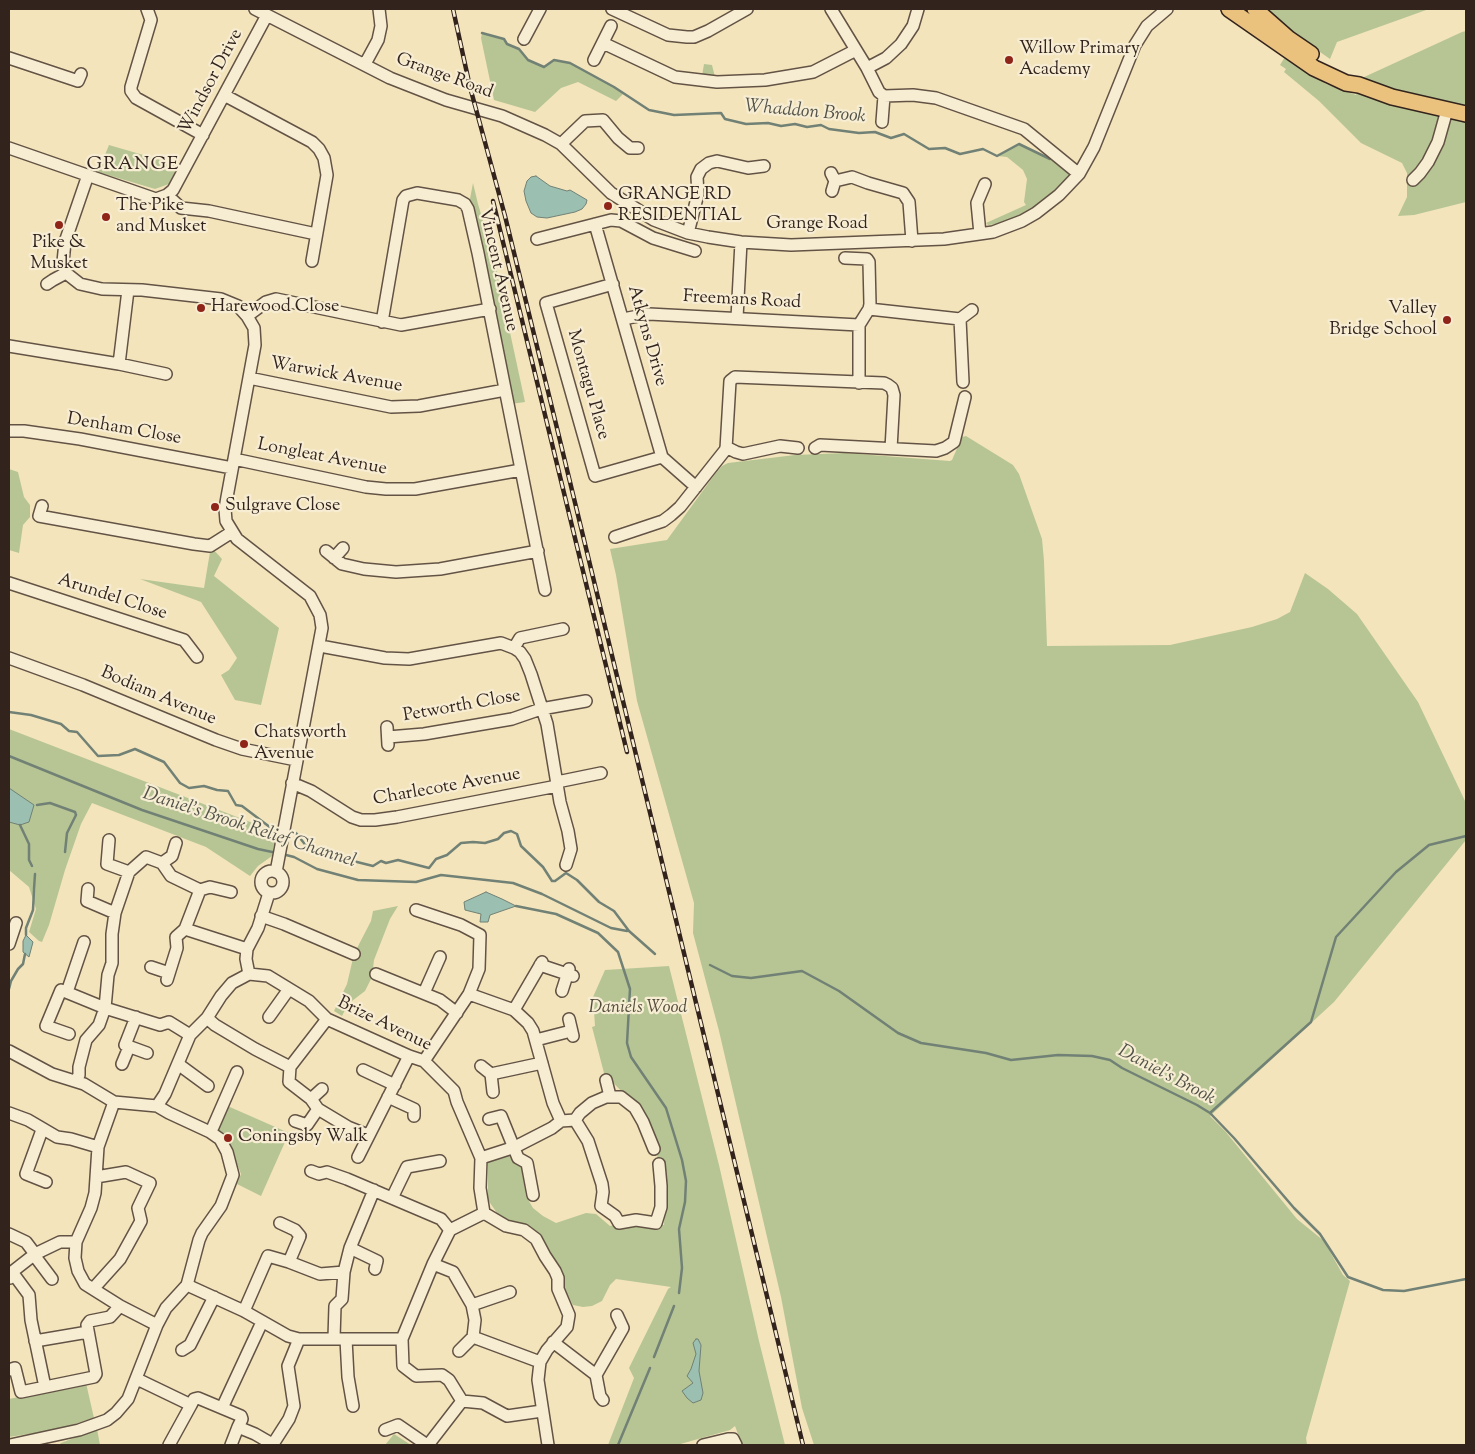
<!DOCTYPE html>
<style>
body{margin:0}
#map{position:relative;width:1475px;height:1454px;overflow:hidden;background:#f3e4bc;font-family:"Sorts Mill Goudy",serif}
canvas{display:block}
.frame{position:absolute;inset:0;border:10px solid #33231d;pointer-events:none}
</style>
<div id="map">
<canvas width="1475" height="1454"></canvas>
<div class="frame"></div>
</div>
<script>
const context = document.querySelector('canvas').getContext('2d');
context.lineJoin = 'round';
function paint(path, color) { context.fillStyle = color; context.fill(path, 'evenodd'); }
const poly = rows => new Path2D(rows.map(r => 'M' + r).join(''));
function strokePath(path, color, width, dash) { context.strokeStyle = color; context.lineWidth = width; context.lineCap = dash ? 'butt' : 'round'; context.setLineDash(dash || []); context.stroke(path); }
function label(font, color, halo, rows, align = 'center') {
  context.font = font + ' "Sorts Mill Goudy",serif'; context.lineWidth = 4.5; context.setLineDash([]); context.textBaseline = 'middle'; context.strokeStyle = halo; context.fillStyle = color; for (const [text, x, y, turn = 0] of rows) {
    context.save(); context.translate(x, y); context.rotate((+turn || 0) * Math.PI / 180); context.textAlign = isNaN(turn) ? turn : align; if (halo) context.strokeText(text, 0, 0); context.fillText(text, 0, 0); context.restore();
  }
}
paint(poly([
 [1264,9,1429,9,1337,42,1330,59,1280,24],
 [1466,31,1466,202,1414,215,1398,216,1407,197,1407,173,1402,163,1361,143,1319,101,1284,72,1286,69,1280,65,1285,57,1326,84,1356,95,1362,78,1462,32],
 [482,33,504,39,507,44,519,49,528,60,543,67,554,60,570,63,614,87,623,94,616,101,578,82,561,88,535,112,494,100,481,38],
 [704,64,712,65,715,77,702,76],
 [1019,144,1079,174,1028,212,998,224,988,225,986,223,1026,205,1024,202,1027,179,1023,170,1007,157,997,156],
 [109,145,157,159,178,166,169,184,155,189,98,172],
 [473,183,478,204,494,258,525,402,511,404,469,204],
 [966,436,1013,465,1019,474,1042,539,1044,561,1047,646,1170,645,1252,627,1277,619,1290,612,1305,573,1328,589,1357,614,1418,702,1466,803,1466,840,1334,1002,1210,1116,1225,1131,1297,1219,1324,1241,1343,1275,1350,1281,1306,1438,1307,1445,814,1445,802,1408,781,1297,719,1031,693,933,694,903,637,701,616,575,610,549,667,540,715,474,722,466,728,463,795,455,845,453,950,461,952,460,962,437],
 [9,469,18,472,24,497,30,505,30,517,23,525,19,553,9,550],
 [213,549,222,559,214,576,279,628,261,705,235,700,221,675,229,670,237,658,201,602,140,579,204,588,210,552],
 [9,729,276,832,272,856,258,866,250,876,206,847,92,803,81,824,65,870,49,925,42,942,39,941,29,932,36,909,29,887,9,870],
 [398,906,390,919,374,960,372,977,365,991,348,1004,342,1016,334,1011,347,984,354,954,371,921,373,911],
 [669,966,719,1165,759,1341,785,1445,742,1445,735,1426,730,1430,677,1445,608,1445,634,1378,629,1368,668,1289,671,1287,616,1279,610,1285,602,1301,592,1306,583,1307,573,1305,565,1290,564,1276,560,1266,549,1251,540,1236,536,1231,524,1224,503,1219,497,1213,488,1200,488,1161,509,1155,512,1161,521,1167,526,1196,533,1208,543,1216,556,1223,586,1213,596,1214,610,1226,636,1220,664,1225,665,1200,657,1155,644,1115,604,1073,592,1027,595,1026,593,997,605,970],
 [223,1104,289,1133,261,1196,237,1184,241,1174,225,1134,213,1127],
 [86,1383,94,1418,55,1430,9,1437,9,1399],
 [97,1429,100,1445,59,1445,61,1443],
 [394,1434,411,1445,385,1445]
]), '#b7c594');
const water = poly([
 [536,176,550,186,567,191,570,190,587,200,586,204,582,209,575,212,547,218,537,217,531,213,526,201,524,191,527,181,531,177,536,176],
 [9,788,34,805,29,822,20,825,9,822,9,788],
 [486,892,502,899,516,906,490,915,488,922,480,922,481,914,465,910,464,902,486,892],
 [26,935,33,942,29,957,23,952,23,941,26,935],
 [696,1339,698,1339,701,1345,699,1371,703,1393,701,1400,693,1403,687,1398,682,1391,693,1383,687,1376,691,1369,696,1354,693,1343,696,1339]
]);
paint(water, '#9bbfb0');
strokePath(water, '#718175', 1);
strokePath(poly([
 [482,33,504,39,507,44,519,49,528,60,544,67,554,60,570,63,614,87,649,110,674,115,721,113,725,119,746,124,768,123,781,126,795,124,807,127,821,125,829,129,859,133,875,132,891,138,904,134,929,149,945,148,960,154,983,149,997,156,1019,144,1050,159],
 [9,712,31,715,61,724,69,731,77,732,98,756,119,755,135,749,164,762,180,783,189,788,204,786,217,790,228,791,236,805,242,806,271,828,280,830],
 [9,756,142,810,258,849,277,853],
 [37,805,50,803,75,812,76,815,67,833,65,852],
 [20,825,29,844,29,860,32,866],
 [288,831,296,833,311,852,322,855,335,852,345,859,373,866,381,861,386,863,398,860,429,868,436,859,447,855,461,843,473,842,485,843,498,839,504,833,511,831,517,834,521,846,543,867,552,881,555,881,566,873,577,880,599,902,614,911,629,931,655,954],
 [282,854,294,857,317,869,358,880,416,882,441,875,513,883,542,894,611,928,627,931],
 [34,889,35,874],
 [516,906,556,914,598,933,618,952,630,989,627,1043,631,1057,666,1108,682,1160,686,1181,685,1202,679,1229,682,1268,679,1293],
 [26,935,26,928,33,910,34,890],
 [710,965,732,976,751,978,802,971,839,991,898,1033,921,1043,986,1053,1011,1060,1058,1055,1092,1056,1110,1060,1122,1068,1197,1105,1210,1113,1234,1138,1294,1208,1320,1234,1348,1277,1383,1290,1404,1291,1466,1279],
 [9,989,11,981,18,969,23,964,25,954],
 [1210,1113,1311,1022,1336,937,1396,872,1429,845,1466,836],
 [654,1357,674,1306],
 [618,1445,650,1368]
]), '#718175', 2.5);
const minor = poly([
 [147,9,151,20,131,87,131,91,136,98,203,135],
 [255,9,390,78,446,100,502,116,545,135,561,144,611,193,654,220,688,233,708,237,741,242,791,245,944,239,993,232,1022,221,1036,213,1059,195,1079,174,1094,147,1135,45,1147,26,1167,9],
 [612,9,668,35,687,37,694,37,708,31,747,9],
 [831,9,867,68,879,92,884,96,882,122],
 [524,39,540,9],
 [603,43,675,77,717,82,765,80,813,72,856,50],
 [9,58,78,81,81,74],
 [594,60,611,26],
 [365,64,378,40,381,26,379,9],
 [867,68,886,58,901,44,913,26,918,9],
 [224,95,312,142,319,149,324,158,327,175,312,261],
 [884,96,913,95,936,98,1024,129,1079,174],
 [561,144,585,121,603,120,618,138,630,148,638,148],
 [9,148,156,199,167,195,173,190,267,15],
 [831,173,835,181,832,191],
 [88,175,65,242,63,262,66,273,80,284,102,289,142,290,221,299,238,306,247,316,254,328,255,345,227,497,225,509,226,521,237,539,310,596,320,615,322,628,276,872],
 [1413,180,1420,173,1428,162,1438,142,1447,110],
 [835,181,852,177,868,183,903,193,909,202,912,241],
 [167,195,181,208,209,211,316,234],
 [595,224,662,457],
 [688,233,698,194,697,177,701,169,709,163,717,161,748,168,764,166],
 [980,234,977,203,985,184],
 [537,239,611,220,621,221,653,238,695,251],
 [845,258,867,259,869,262,870,304,869,309,859,325,859,383],
 [47,284,53,280,66,273],
 [613,284,546,303,595,476,662,457],
 [869,309,960,319],
 [247,316,266,302,276,299,401,325,490,309],
 [737,318,741,242],
 [623,319,649,314,859,325],
 [382,322,403,200,406,196,417,193,458,200,465,204,468,209,478,253,545,590],
 [9,346,119,364,166,374],
 [119,364,128,290],
 [249,378,391,407,419,406,505,390],
 [963,382,960,319,972,310],
 [9,431,24,431,80,439,232,468],
 [726,447,736,452,743,454,780,446,798,448],
 [815,448,820,445,936,451,945,448,954,442,965,397],
 [662,457,696,487],
 [234,459,366,487,386,489,415,489,521,470],
 [42,506,39,516,194,544,210,546,232,532],
 [615,537,663,521,671,515,680,507,726,449,730,381,735,377,884,383,888,385,892,388,894,395,891,449],
 [326,551,342,564,364,569,396,572,440,569,538,551],
 [334,558,343,548],
 [9,583,184,640,197,657],
 [320,646,385,658,409,659,501,643,514,648,520,652,525,659,531,674,547,724,560,802,568,831,571,849,566,865],
 [514,648,520,638,563,629],
 [9,658,83,685,216,740,242,749,296,760],
 [387,727,388,745],
 [388,737,424,734,512,719,541,709,586,701],
 [557,782,601,773],
 [292,783,311,791,352,817,361,820,375,820,397,817,557,786],
 [109,840,107,864,129,872],
 [162,863,172,856,176,843],
 '261 882a11 11 0 1 1 22 0a11 11 0 1 1-22 0Z',
 [88,889,87,901,115,913],
 [200,890,210,887,231,892],
 [416,910,461,925,480,935,479,969,469,994,424,1061],
 [261,916,284,924,354,954],
 [9,944,16,923],
 [540,965,573,976],
 [151,967,169,973],
 [249,974,246,959,247,949,258,928,269,893],
 [376,974,440,1000,457,1013],
 [167,980,177,948,176,937,185,929],
 [562,991,569,969],
 [67,992,84,942],
 [424,993,440,957],
 [469,994,514,1010,528,1023,533,1031,553,1103,561,1121],
 [514,1010,542,962],
 [136,1017,125,1045,147,1053],
 [269,1017,289,989],
 [207,1018,215,1025,255,1049,290,1067],
 [569,1019,573,1036],
 [69,1034,46,1026,61,990,105,1008,160,1025,169,1022,190,1035],
 [536,1040,571,1031],
 [9,1051,52,1074,84,1084,114,1102,157,1106,169,1113,210,1132,220,1139,227,1152,233,1175,221,1206,202,1233,199,1240,187,1285,166,1308,157,1325,128,1399,116,1413,107,1420,79,1430,10,1445],
 [122,1064,129,1047],
 [178,1064,208,1086],
 [481,1066,491,1074,493,1092],
 [290,1067,327,1019],
 [290,1067,289,1082,311,1099,322,1089],
 [363,1070,395,1085],
 [491,1074,542,1063],
 [606,1080,610,1096],
 [76,1081,79,1075,79,1067,86,1040,99,1025,105,1008,108,975,112,963,112,934,115,913,129,872,146,857,162,863,171,876,200,890,185,929,247,949],
 [388,1097,414,1109,414,1116],
 [311,1099,318,1109,348,1127,368,1135],
 [114,1102,98,1147,95,1193,91,1208,76,1242,75,1258,78,1271,85,1284,120,1306,157,1325],
 [157,1106,165,1094,190,1035,207,1018,221,996,232,983,249,974,268,976,309,1001,327,1019,409,1056,424,1061,454,1091,457,1102,481,1158,480,1188,484,1213],
 [9,1113,28,1120,57,1137,71,1139,98,1147],
 [489,1119,501,1116,518,1158,527,1163,533,1195],
 [575,1120,580,1113,592,1103,606,1097,621,1097,635,1108,643,1122,654,1149],
 [295,1121,307,1125,318,1109],
 [42,1130,26,1174,46,1182],
 [210,1132,213,1127,237,1072],
 [358,1157,409,1056],
 [481,1158,515,1147,552,1128,561,1121,575,1120,588,1141,602,1184,603,1192,601,1206,615,1216,619,1223,636,1220,656,1223,661,1207,661,1186,659,1164],
 [311,1171,319,1174,327,1172,347,1179,441,1219,450,1230],
 [392,1198,407,1167,440,1161],
 [484,1213,506,1226,524,1230,536,1239,545,1256,555,1271,558,1278,558,1289,569,1315,567,1327,547,1350,540,1362,538,1380,548,1445],
 [280,1223,295,1230,300,1236,289,1262],
 [9,1234,26,1242,35,1254,60,1242,76,1242],
 [350,1248,377,1261,375,1269],
 [34,1255,52,1279],
 [433,1264,453,1272,472,1305,475,1320,473,1337],
 [12,1272,29,1295,31,1320,45,1387],
 [10,1278,12,1272,35,1254],
 [187,1285,244,1311,288,1336,299,1339,402,1339],
 [93,1289,120,1259,141,1221,138,1208,150,1183,126,1172,96,1177],
 [472,1305,510,1292],
 [244,1311,268,1256,289,1262,320,1274,344,1272,350,1248,374,1190],
 [334,1338,335,1306,342,1299,344,1272],
 [346,1339,348,1377,353,1406],
 [35,1341,88,1332],
 [553,1342,596,1375,600,1396,603,1400],
 [182,1350,190,1345,214,1297],
 [459,1351,473,1337,540,1362],
 [9,1370,15,1368,21,1392,94,1377,96,1374,87,1325,90,1321,110,1317,120,1306],
 [596,1375,623,1328,617,1315],
 [137,1379,191,1405,194,1399,198,1398,241,1416,242,1419,238,1427,255,1434,274,1445],
 [462,1401,449,1380,442,1375,416,1376,403,1366,402,1339,433,1264,450,1230,484,1213],
 [462,1401,483,1403,507,1416,542,1411],
 [222,1408,262,1322],
 [385,1430,398,1425,427,1445],
 [273,1444,289,1419,294,1406,288,1366,299,1339],
 [169,1445,191,1405],
 [231,1445,238,1427],
 [428,1445,462,1401],
 [703,1445,728,1439,733,1439,736,1445]
]);
const major = poly([
 [1229,9,1314,68,1346,83,1359,85,1392,97,1466,114],
 [1255,9,1289,39,1311,54]
]);
strokePath(minor, '#635345', 14);
strokePath(major, '#33231d', 18);
strokePath(minor, '#f7edd3', 11);
strokePath(major, '#eac27e', 15);
const rail = poly([
 [453,9,470,87,505,216,555,420,803,1445],
 [493,201,627,752]
]);
strokePath(rail, '#33231d', 4.5);
strokePath(rail, '#f7edd3', 2.5, [8]);
for (const [x, y, r, color] of [
 [1009,60,5,"#8f2418"],
 [608,206,5,"#8f2418"],
 [106,217,5,"#8f2418"],
 [59,225,5,"#8f2418"],
 [201,308,5,"#8f2418"],
 [1447,320,5,"#8f2418"],
 [215,507,5,"#8f2418"],
 [244,744,5,"#8f2418"],
 [228,1138,5,"#8f2418"]
]) { const dot = new Path2D(); dot.arc(x, y, r, 0, 2 * Math.PI); context.fillStyle = color; context.fill(dot); strokePath(dot, '#f7edd3', 2); }
label('18px', '#33231d', '#f7edd3', [
 ["Willow Primary",1019,50],
 ["Academy",1019,71],
 ["GRANGE RD",618,196],
 ["RESIDENTIAL",618,217],
 ["The Pike",116,207],
 ["and Musket",116,228],
 ["Pike &",59,244,"center"],
 ["Musket",59,265,"center"],
 ["Harewood Close",211,308],
 ["Valley",1437,310,"right"],
 ["Bridge School",1437,331,"right"],
 ["Sulgrave Close",225,507],
 ["Chatsworth",254,734],
 ["Avenue",254,755],
 ["Coningsby Walk",238,1138]
], 'left');
label('18px', '#33231d', '#f7edd3', [
 ["Grange Road",444,77,20],
 ["Windsor Drive",212,82,-62],
 ["Grange Road",817,225],
 ["Vincent Avenue",497,270,77],
 ["Freemans Road",742,301,3],
 ["Atkyns Drive",646,336,74],
 ["Warwick Avenue",336,376,10],
 ["Montagu Place",587,385,74],
 ["Denham Close",124,430,10],
 ["Longleat Avenue",322,458,11],
 ["Arundel Close",112,598,18],
 ["Bodiam Avenue",158,697,23],
 ["Petworth Close",462,707,-10],
 ["Charlecote Avenue",447,788,-10],
 ["Brize Avenue",384,1025,26]
]);
label('italic 18px', '#544c3b', '#f7edd3', [
 ["Daniels Wood",638,1009]
]);
label('italic 19px', '#525249', '#f7edd3', [
 ["Whaddon Brook",805,113,5],
 ["Daniel's Brook Relief Channel",249,829,18],
 ["Daniel's Brook",1166,1076,28]
]);
context.letterSpacing = '1px';
label('19px', '#33231d', '#f7edd3', [
 ["GRANGE",133,166]
]);
context.letterSpacing = '0px';
</script>
